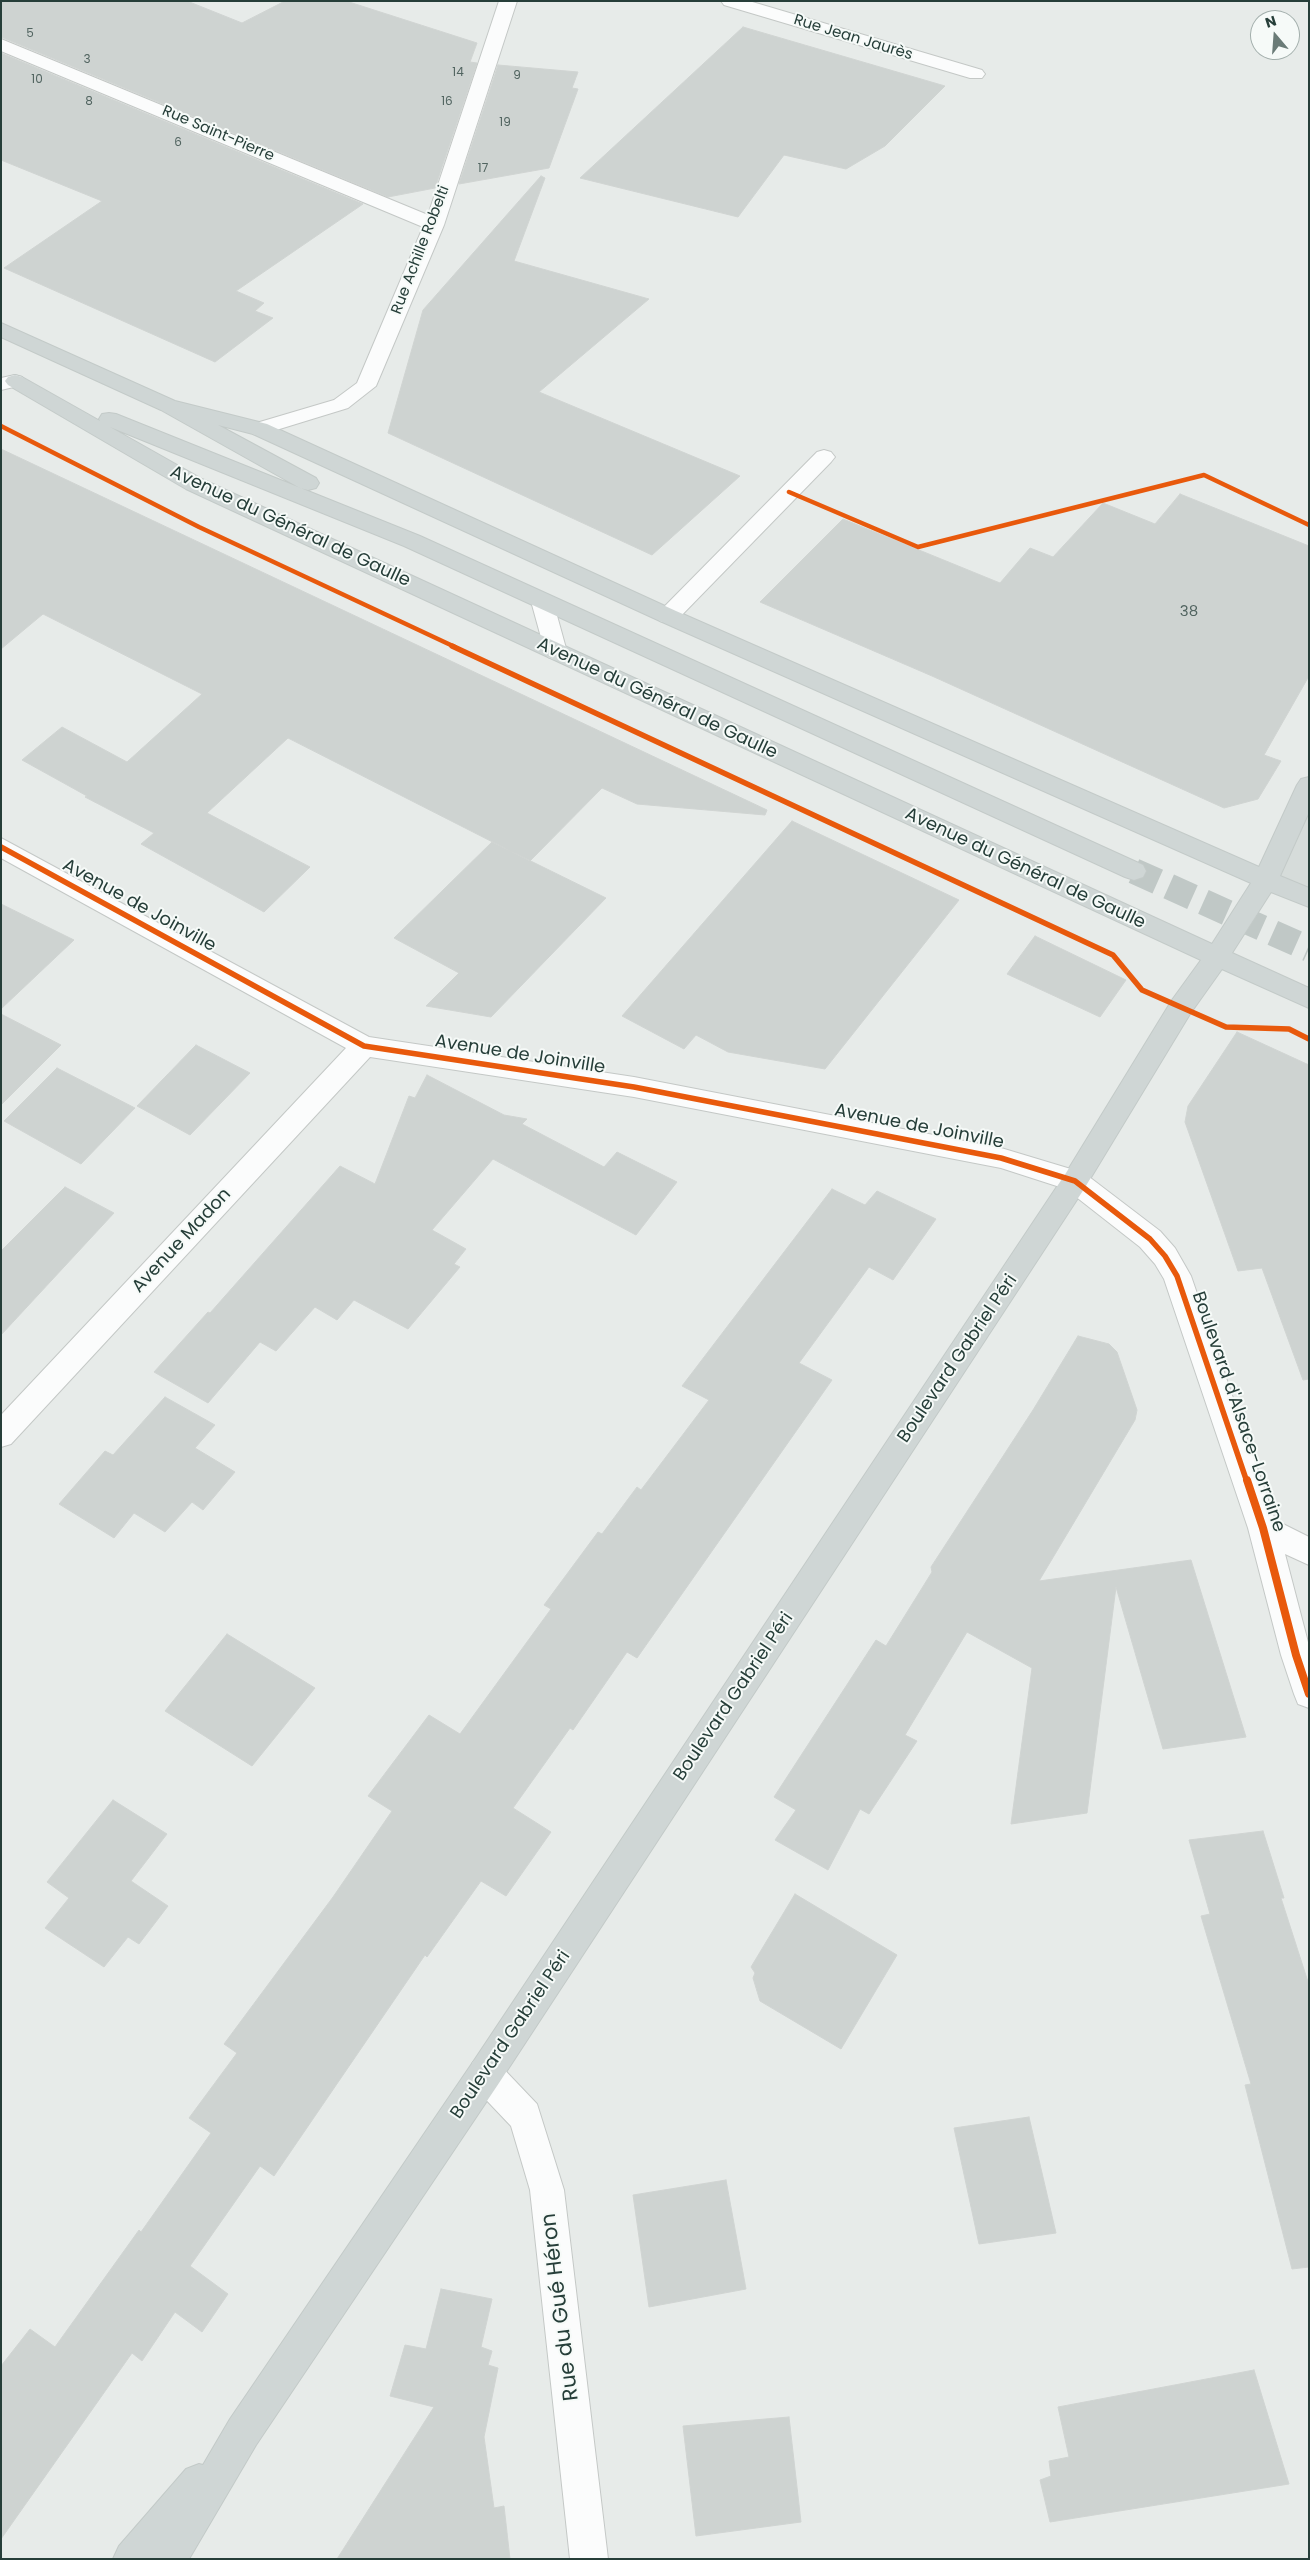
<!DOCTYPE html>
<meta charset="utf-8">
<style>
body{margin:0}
#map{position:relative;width:1310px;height:2560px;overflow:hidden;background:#e7ebe9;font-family:Poppins,sans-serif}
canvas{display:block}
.frame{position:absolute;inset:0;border:2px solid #263e39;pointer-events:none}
.north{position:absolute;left:1250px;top:10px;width:50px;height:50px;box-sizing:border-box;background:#f6faf8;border:1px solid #a3afac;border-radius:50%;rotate:342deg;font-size:14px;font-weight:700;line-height:20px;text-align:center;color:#263e39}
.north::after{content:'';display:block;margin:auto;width:18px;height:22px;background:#6a7b77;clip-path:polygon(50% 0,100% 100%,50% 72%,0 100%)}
</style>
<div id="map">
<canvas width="1310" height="2560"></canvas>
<div class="frame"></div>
<div class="north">N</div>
</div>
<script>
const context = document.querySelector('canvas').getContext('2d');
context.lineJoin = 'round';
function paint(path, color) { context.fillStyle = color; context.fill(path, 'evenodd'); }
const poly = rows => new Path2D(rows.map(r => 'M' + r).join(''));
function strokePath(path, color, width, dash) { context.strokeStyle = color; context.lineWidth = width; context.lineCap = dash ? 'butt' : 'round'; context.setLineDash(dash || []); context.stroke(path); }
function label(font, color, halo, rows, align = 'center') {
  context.font = font + ' Poppins,sans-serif'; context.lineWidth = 4; context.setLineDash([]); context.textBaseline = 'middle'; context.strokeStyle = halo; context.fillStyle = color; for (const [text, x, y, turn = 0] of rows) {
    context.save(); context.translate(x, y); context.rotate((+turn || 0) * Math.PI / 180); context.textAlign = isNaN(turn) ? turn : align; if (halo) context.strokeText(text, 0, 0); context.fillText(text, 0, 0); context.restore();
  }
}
paint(poly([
 [1309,785,1309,898,1266,879]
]), '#d6dcda');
const building = poly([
 [1,1,187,1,242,23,285,1,346,1,477,43,470,62,477,63,435,188,388,197,1,37,1,1],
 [743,27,945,86,885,146,846,169,784,155,738,217,580,178,743,27],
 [1,53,363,204,236,291,264,303,255,311,273,318,215,362,4,268,102,201,1,160,1,53],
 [498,65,578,72,572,88,578,89,549,168,459,184,498,65],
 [541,176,545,178,514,261,649,299,539,392,740,476,652,555,388,433,423,310,541,176],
 [1,449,767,810,765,815,637,804,602,788,530,861,288,738,207,813,310,867,264,912,141,844,154,833,85,797,87,796,22,760,62,727,127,762,202,694,43,614,1,649,1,449],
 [1180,494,1309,546,1309,676,1264,755,1281,761,1258,799,1224,808,932,676,760,602,843,519,1000,583,1030,548,1053,557,1103,503,1155,524,1180,494],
 [792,821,959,900,825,1069,728,1052,696,1035,684,1049,622,1016,792,821],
 [492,842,606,898,491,1017,426,1006,459,973,394,938,492,842],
 [1,904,74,940,1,1009,1,904],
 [1035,936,1126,980,1100,1017,1007,974,1035,936],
 [1,1014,61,1045,1,1105,1,1014],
 [1237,1032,1309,1065,1309,1379,1303,1380,1262,1268,1238,1271,1185,1122,1188,1106,1237,1032],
 [196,1045,250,1073,190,1135,137,1106,196,1045],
 [57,1068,135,1108,81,1164,4,1121,57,1068],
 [427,1075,504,1115,527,1119,522,1124,604,1167,617,1152,677,1182,636,1235,493,1159,432,1230,466,1249,454,1264,460,1267,408,1329,354,1300,337,1320,315,1307,276,1351,260,1342,208,1403,154,1372,208,1312,210,1313,340,1166,375,1184,409,1096,415,1098,427,1075],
 [65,1187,114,1213,1,1335,1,1251,65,1187],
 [832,1189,865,1205,877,1191,936,1219,893,1280,869,1267,799,1363,832,1380,637,1658,627,1652,573,1730,570,1728,513,1808,551,1832,506,1896,481,1881,427,1957,425,1955,274,2176,260,2166,190,2266,228,2294,202,2332,175,2312,142,2361,132,2353,1,2539,1,2366,30,2329,55,2347,139,2230,141,2232,211,2133,189,2118,237,2053,224,2044,333,1897,392,1811,368,1796,429,1715,460,1734,551,1609,544,1605,598,1532,602,1534,637,1487,641,1490,709,1400,682,1386,832,1189],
 [1078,1336,1109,1344,1117,1352,1137,1410,1135,1420,1039,1581,1191,1560,1246,1737,1163,1749,1116,1587,1087,1813,1011,1824,1032,1668,967,1632,905,1735,917,1741,869,1814,860,1809,828,1870,775,1840,796,1810,774,1797,876,1640,886,1646,932,1572,931,1567,1033,1410,1078,1336],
 [165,1397,215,1425,195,1448,235,1472,203,1510,192,1502,165,1532,134,1513,114,1538,59,1504,105,1451,113,1455,165,1397],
 [227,1634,315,1688,252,1766,165,1711,227,1634],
 [113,1800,167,1834,131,1881,168,1906,139,1944,128,1937,104,1967,45,1928,69,1898,47,1882,113,1800],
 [1263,1831,1284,1898,1281,1898,1309,1985,1309,2267,1292,2269,1245,2085,1251,2084,1201,1916,1210,1914,1189,1840,1263,1831],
 [795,1894,897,1955,841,2049,760,2001,753,1978,755,1973,751,1967,795,1894],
 [1029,2117,1056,2233,979,2244,954,2128,1029,2117],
 [726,2180,746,2289,649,2307,633,2195,726,2180],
 [441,2289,492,2299,481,2347,492,2351,488,2365,498,2368,484,2437,494,2508,504,2506,510,2559,337,2559,434,2407,390,2396,405,2345,426,2349,441,2289],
 [1254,2370,1289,2484,1050,2522,1040,2480,1051,2476,1049,2461,1069,2457,1058,2407,1254,2370],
 [789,2417,801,2522,696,2536,683,2426,789,2417]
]);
paint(building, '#ced3d1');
strokePath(building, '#d0d4d2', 1);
strokePath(poly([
 [1134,871,1309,949]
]), '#c0c8c6', 26, [26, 12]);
const minor = poly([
 [499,1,517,1,444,225,376,386,348,408,260,435,253,434,250,429,253,424,334,400,357,383,423,227,1,51,1,39,428,215,499,1],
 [721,1,749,1,982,70,985,74,982,78,970,78,724,5,721,1],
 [15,375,22,377,25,381,22,385,1,390,1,378,15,375],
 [824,450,831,452,835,457,831,462,676,621,668,623,660,621,657,616,660,611,817,452,824,450],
 [542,594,550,596,553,601,567,652,564,657,556,660,548,657,545,652,531,601,534,596,542,594],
 [1,838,369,1037,634,1077,1001,1148,1084,1173,1160,1231,1175,1248,1191,1276,1275,1520,1309,1537,1309,1565,1285,1554,1309,1646,1309,1708,1298,1704,1294,1694,1281,1655,1248,1528,1164,1279,1155,1264,1140,1247,1066,1189,1001,1168,634,1097,370,1057,11,1444,1,1447,1,1415,346,1048,1,858,1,838],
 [485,2057,497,2062,537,2104,564,2190,608,2559,570,2559,530,2190,511,2126,473,2086,468,2074,473,2062,485,2057]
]);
const major = poly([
 [1,323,175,401,267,424,676,611,1259,867,1297,785,1301,779,1309,777,1309,812,1280,876,1309,888,1309,907,1271,892,1232,953,1309,988,1309,1008,1222,969,1190,1014,1084,1189,497,2086,256,2445,189,2559,113,2559,119,2546,186,2469,199,2464,203,2465,230,2419,473,2062,1066,1173,1172,1000,1201,960,186,489,8,385,5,381,8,377,15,375,22,377,100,421,99,419,102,414,109,413,116,414,420,536,1143,865,1146,871,1143,877,1134,880,1125,877,404,546,110,427,202,479,1212,944,1251,883,660,621,253,434,218,425,316,478,319,483,316,488,308,490,300,488,161,410,1,337,1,323]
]);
strokePath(minor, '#c4c8c6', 2);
strokePath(major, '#c3cac8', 2);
paint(minor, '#fbfcfc');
paint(major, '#cfd6d5');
strokePath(poly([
 [1,426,199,527,455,647],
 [789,492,918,547,1204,475,1309,525]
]), '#e8590c', 4.5);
strokePath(poly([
 [452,646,1113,955,1142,990,1226,1027,1289,1029,1309,1039],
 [1,847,364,1046,634,1087,1001,1158,1075,1181,1150,1239,1165,1256,1177,1276,1247,1482]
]), '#e8590c', 5.5);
strokePath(poly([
 [1247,1480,1263,1528,1296,1655,1309,1694]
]), '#e8590c', 8);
label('12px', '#516460', null, [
 ["5",30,34],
 ["3",87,60],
 ["14",458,73],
 ["9",517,76],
 ["10",37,80],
 ["8",89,102],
 ["16",447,102],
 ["19",505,123],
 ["6",178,143],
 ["17",483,169]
]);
label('15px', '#263e39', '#f6faf8', [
 ["Rue Jean Jaurès",853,38,17],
 ["Rue Saint-Pierre",218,134,23],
 ["Rue Achille Robelti",421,250,-69]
]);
label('15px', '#516460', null, [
 ["38",1189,612]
]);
label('18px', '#263e39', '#f6faf8', [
 ["Avenue du Général de Gaulle",290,527,25],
 ["Avenue du Général de Gaulle",657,699,25],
 ["Avenue du Général de Gaulle",1025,869,25],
 ["Avenue de Joinville",139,906,29],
 ["Avenue de Joinville",520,1055,9],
 ["Avenue de Joinville",919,1127,11],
 ["Avenue Madon",182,1241,-47],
 ["Boulevard Gabriel Péri",958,1359,-56],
 ["Boulevard d'Alsace-Lorraine",1238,1412,71],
 ["Boulevard Gabriel Péri",734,1697,-56],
 ["Boulevard Gabriel Péri",511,2035,-56]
]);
label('21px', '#263e39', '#f6faf8', [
 ["Rue du Gué Héron",561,2307,-97]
]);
</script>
